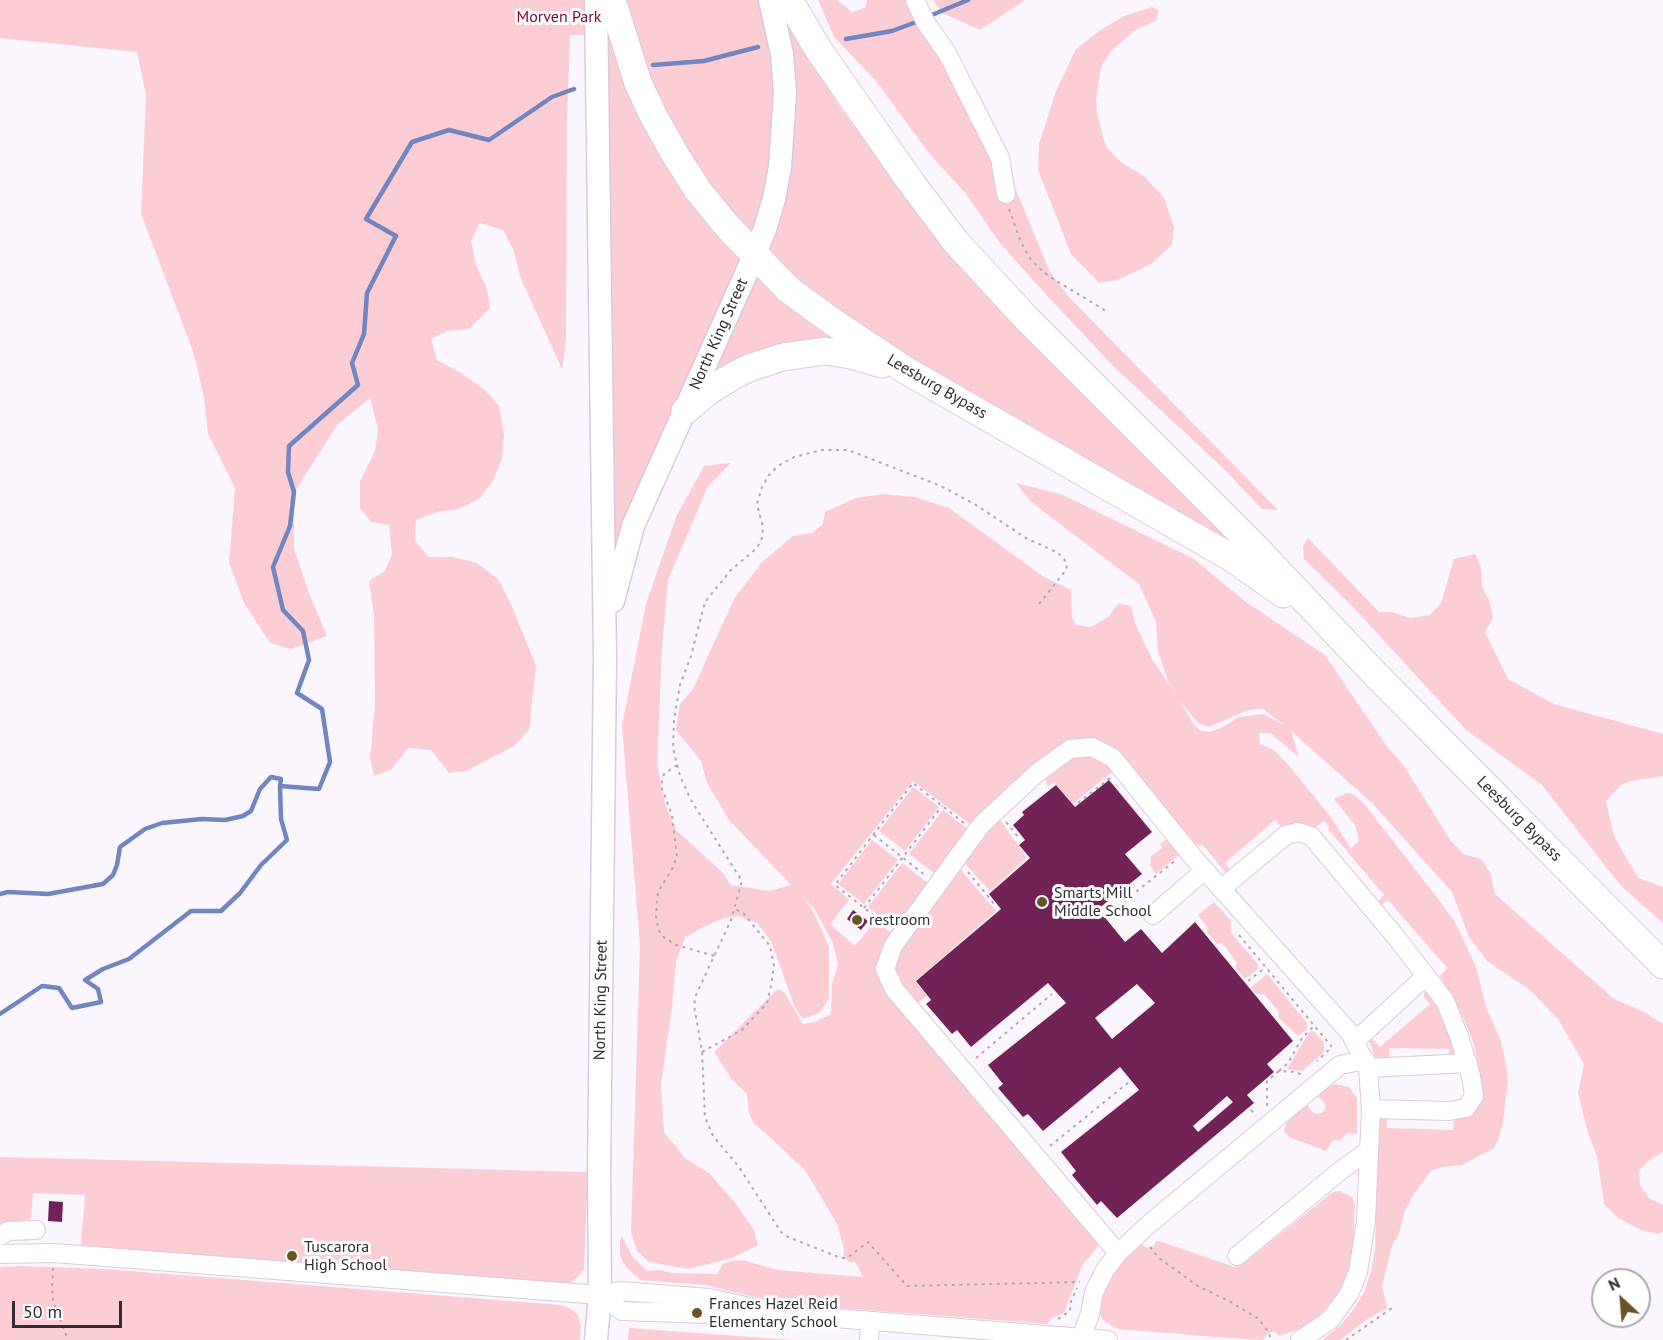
<!DOCTYPE html>
<style>
body{margin:0}
#map{position:relative;width:1663px;height:1340px;overflow:hidden;background:#fbf5fd;font-family:"PT Sans",sans-serif}
canvas{display:block}
.north{position:absolute;left:1591px;top:1268px;width:60px;height:60px;box-sizing:border-box;background:#fff;border:2px solid #adabad;border-radius:50%;rotate:334deg;font-size:16px;font-weight:700;line-height:24px;text-align:center;color:#312c33}
.north::after{content:'';display:block;margin:auto;width:21px;height:27px;background:#695423;clip-path:polygon(50% 0,100% 100%,50% 72%,0 100%)}
.scale{position:absolute;left:12px;top:1301px;width:110px;height:27px;box-sizing:border-box;border:3px solid #312c33;border-top:0;padding-left:8px;font-size:18px;line-height:21px;white-space:nowrap;color:#312c33;-webkit-text-stroke:4px #fff;paint-order:stroke}
</style>
<div id="map">
<canvas width="1663" height="1340"></canvas>
<div class="north">N</div>
<div class="scale">50 m</div>
</div>
<script>
const context = document.querySelector('canvas').getContext('2d');
context.lineJoin = 'round';
function paint(path, color) { context.fillStyle = color; context.fill(path, 'evenodd'); }
const poly = rows => new Path2D(rows.map(r => 'M' + r).join(''));
function strokePath(path, color, width, dash) { context.strokeStyle = color; context.lineWidth = width; context.lineCap = dash ? 'butt' : 'round'; context.setLineDash(dash || []); context.stroke(path); }
function label(font, color, halo, rows, align = 'center') {
  context.font = font + ' "PT Sans",sans-serif'; context.lineWidth = 6; context.setLineDash([]); context.textBaseline = 'middle'; context.strokeStyle = halo; context.fillStyle = color; for (const [text, x, y, turn = 0] of rows) {
    context.save(); context.translate(x, y); context.rotate((+turn || 0) * Math.PI / 180); context.textAlign = isNaN(turn) ? turn : align; if (halo) context.strokeText(text, 0, 0); context.fillText(text, 0, 0); context.restore();
  }
}
paint(poly([
 [0,0,586,0,587,35,570,35,567,118,566,340,562,369,521,279,513,249,503,230,480,223,471,241,476,265,487,289,490,308,469,329,447,331,431,339,437,360,461,373,485,390,499,406,504,435,502,458,493,481,479,499,456,510,440,511,416,520,415,541,429,557,452,557,477,563,498,579,511,604,536,666,529,730,514,746,466,771,449,773,431,750,408,748,391,770,374,776,370,758,375,704,374,615,369,581,385,571,392,554,389,525,371,522,360,508,360,481,375,451,378,429,370,398,337,425,294,493,294,549,309,593,327,636,291,649,270,643,244,603,229,563,235,488,208,434,204,398,194,354,141,214,146,95,137,52,0,38],
 [620,0,760,0,769,34,774,87,773,114,772,143,759,216,751,229,747,231,712,194,657,100],
 [818,0,837,0,852,12,866,7,867,0,908,0,947,70,1014,185,1049,270,1067,295,1278,510,1262,509,1222,467,1114,367,1039,287,1000,243,966,194,928,152,876,81,834,37],
 [933,0,1025,0,980,30,942,13],
 [1152,7,1158,10,1157,20,1134,31,1111,51,1101,67,1096,99,1097,113,1106,147,1121,162,1145,177,1164,198,1174,227,1172,245,1151,264,1118,280,1099,283,1071,254,1038,170,1039,144,1056,91,1076,49,1099,31,1124,16],
 [783,15,839,106,916,210,1286,589,868,334,817,300,765,254,789,178,792,154,793,123],
 [608,23,747,256,609,582,605,64],
 [755,268,863,349,703,385],
 [731,463,708,486,668,580,662,649,657,764,665,804,676,830,722,872,731,885,769,891,791,885,729,820,707,783,701,761,676,730,680,704,693,689,734,599,762,562,793,536,812,533,823,524,825,512,856,498,883,494,914,497,949,508,1044,577,1071,590,1072,618,1076,625,1091,627,1108,617,1119,603,1131,606,1135,623,1153,661,1177,696,1168,681,1158,651,1156,622,1139,584,1031,502,1016,483,1063,495,1194,559,1246,602,1325,655,1386,745,1404,766,1451,841,1463,854,1481,859,1491,874,1495,894,1614,999,1644,1012,1663,1024,1663,1152,1648,1161,1639,1171,1640,1185,1649,1198,1663,1205,1663,1231,1659,1234,1641,1230,1618,1218,1604,1204,1597,1156,1588,1133,1578,1093,1584,1064,1558,1019,1530,990,1487,961,1469,937,1452,892,1372,803,1291,731,1299,757,1270,733,1259,733,1260,744,1274,750,1286,762,1330,816,1351,849,1359,840,1355,825,1334,799,1347,793,1354,794,1365,805,1439,900,1455,922,1476,967,1486,1007,1501,1041,1505,1059,1508,1080,1503,1123,1499,1137,1494,1148,1462,1165,1442,1167,1431,1171,1413,1195,1404,1213,1399,1234,1392,1246,1382,1286,1387,1308,1366,1320,1340,1340,1322,1340,1341,1325,1356,1306,1365,1290,1371,1271,1375,1250,1378,1117,1387,1118,1387,1128,1453,1130,1454,1120,1472,1115,1478,1108,1481,1080,1474,1044,1464,1019,1440,976,1447,968,1388,900,1380,906,1377,902,1384,895,1328,829,1329,827,1324,821,1313,829,1301,824,1295,824,1283,829,1275,820,1225,863,1231,871,1227,874,1202,844,1199,846,1195,843,1137,775,1123,756,1106,745,1088,741,975,828,913,781,831,884,849,900,830,924,855,946,876,920,893,935,882,966,1101,1243,1082,1266,1064,1313,1050,1319,1048,1324,788,1304,762,1299,706,1285,640,1280,628,1269,622,1261,620,1254,620,1241,622,1236,632,1256,647,1271,659,1270,673,1273,717,1274,723,1264,732,1261,742,1260,778,1270,863,1277,855,1262,849,1262,843,1255,844,1249,837,1224,805,1170,753,1122,749,1114,747,1094,732,1080,714,1052,778,989,784,992,803,1024,815,1022,831,1014,832,984,838,965,833,943,814,908,802,896,812,909,829,947,829,999,819,1013,803,1019,795,1008,771,941,757,923,738,916,724,918,703,927,685,938,676,961,672,1006,661,1085,664,1132,685,1158,710,1174,736,1204,754,1230,758,1245,732,1258,688,1269,649,1262,637,1251,631,1232,640,946,622,725,646,604,676,517,704,466],
 [1180,701,1198,723,1209,727,1248,710,1263,709,1284,725,1263,714,1239,717,1219,729,1209,732,1200,730,1194,725],
 [1308,538,1379,612,1392,612,1410,618,1430,615,1441,603,1454,559,1475,554,1481,568,1482,586,1490,602,1493,618,1485,632,1508,679,1554,704,1663,734,1663,776,1631,781,1621,785,1606,801,1614,836,1638,878,1663,887,1663,923,1621,886,1542,785,1465,729,1354,608,1304,559,1303,547],
 [1088,754,1108,760,1113,771,1073,804,1054,782,1048,787,1044,778,1077,755],
 [913,787,939,807,905,851,879,831],
 [943,810,969,830,935,874,909,854],
 [998,820,1001,821,1027,858,990,891,966,865,966,861],
 [1169,837,1185,850,1156,874,1150,866,1151,856,1162,848,1160,844],
 [872,840,898,860,864,904,838,884],
 [902,863,928,883,895,927,868,907],
 [961,870,996,911,915,981,927,996,919,1002,915,1002,897,976,895,966,896,956,958,871],
 [1214,902,1231,921,1231,933,1258,964,1258,969,1245,979,1235,968,1237,963,1222,943,1217,944,1207,933,1208,928,1198,915],
 [1267,974,1307,1023,1307,1029,1298,1036,1278,1017,1279,1012,1264,994,1256,994,1251,988],
 [1426,992,1439,1007,1459,1055,1450,1059,1449,1049,1389,1048,1389,1057,1375,1058,1369,1040,1373,1039,1380,1047,1430,1004,1424,997,1424,993],
 [1310,1031,1315,1032,1324,1043,1324,1052,1302,1071,1287,1069],
 [1335,1084,1349,1087,1357,1098,1357,1134,1347,1133,1339,1141,1333,1140,1326,1151,1289,1137,1284,1131,1286,1123,1307,1104,1312,1112,1318,1114,1323,1112,1326,1105,1318,1096,1328,1087],
 [0,1157,588,1172,584,1269,577,1278,566,1285,81,1245,85,1195,33,1193,31,1219,0,1224],
 [1340,1191,1352,1197,1355,1205,1353,1249,1347,1275,1337,1295,1327,1307,1318,1317,1299,1329,1279,1336,1274,1331,1267,1334,1264,1339,1260,1340,1228,1338,1118,1329,1105,1322,1101,1316,1098,1309,1108,1274,1142,1244,1147,1248,1154,1246,1156,1241,1159,1241,1234,1267,1240,1266,1333,1192],
 [19,1266,105,1269,561,1305,571,1309,578,1315,581,1326,580,1340,0,1340,0,1267],
 [629,1328,793,1340,628,1340]
]), '#fccdd4');
strokePath(poly([
 [927,17,968,0],
 [846,39,892,31,919,21],
 [653,65,704,61,758,47],
 [0,894,8,892,48,894,103,884,113,875,117,865,120,847,145,829,162,823,202,819,225,820,243,816,251,811,260,789,271,777,281,779,280,786],
 [0,1014,42,986,59,988,72,1008,101,1002,98,989,85,980,103,969,129,959,191,911,221,911,240,893,261,865,287,840,281,819,280,786,319,789,330,762,322,709,297,693,309,660,303,631,283,610,273,567,290,526,294,492,288,472,289,446,358,385,352,363,364,334,367,293,396,236,366,219,412,142,449,130,489,140,552,97,574,89]
]), '#7186c1', 4.5);
paint(poly([
 [1109,780,1152,832,1125,854,1142,874,1098,909,1125,942,1141,929,1162,953,1195,922,1293,1041,1267,1064,1274,1072,1247,1095,1254,1103,1117,1218,1101,1201,1097,1205,1072,1175,1076,1171,1061,1152,1139,1090,1120,1067,1043,1131,1028,1114,1023,1117,998,1088,1003,1084,988,1065,1066,1003,1048,983,971,1047,957,1030,952,1034,926,1004,931,1000,916,981,1001,909,989,894,1030,858,1019,845,1025,840,1013,825,1024,815,1022,812,1056,785,1075,807],
 [1137,984,1155,1003,1112,1039,1095,1018],
 [1227,1096,1233,1102,1198,1132,1193,1126],
 [853,910,868,921,861,930,847,919],
 [49,1201,63,1202,62,1222,48,1221]
]), '#712357');
const minor = poly([
 [915,0,926,23,947,53,1000,158,1006,194],
 [1221,889,1286,835,1298,832,1311,836,1396,937,1445,1001,1459,1036,1471,1076,1474,1096,1466,1108,1449,1111,1371,1109],
 [1153,915,1205,870],
 [1355,1041,1426,976],
 [1368,1068,1468,1063],
 [0,1236,8,1231,36,1230],
 [1118,1253,894,989,885,969,893,946,981,825,1037,773,1070,749,1092,747,1113,758,1193,857,1350,1033,1368,1068,1371,1109,1366,1221,1358,1272,1349,1294,1330,1320,1300,1340],
 [0,1254,54,1253,600,1295,620,1291,709,1298,755,1308,835,1318,1108,1340],
 [1237,1256,1340,1171,1369,1150],
 [600,1295,622,1311,707,1314,741,1310],
 [1081,1338,1090,1314,1094,1292,1105,1270,1118,1253,1148,1225,1340,1065,1365,1060],
 [869,1340,870,1321]
]);
const major = poly([
 [596,0,605,659,599,1172,600,1295,596,1340],
 [613,601,633,526,754,256,765,229,774,199,780,167,785,93,782,54,770,0]
]);
const highway = poly([
 [612,0,638,83,654,117,676,156,699,192,728,227,789,290,833,322,907,371,1232,558,1283,594],
 [789,0,818,49,910,181,955,241,1027,319,1256,548,1374,673,1663,965],
 [685,411,710,390,733,376,749,368,783,357,825,351,851,355,882,364]
]);
strokePath(minor, '#d9cadd', 20);
strokePath(major, '#d9cadd', 25);
strokePath(highway, '#d9cadd', 29);
strokePath(poly([
 [1009,209,1021,242,1029,257,1038,267,1050,277,1106,311],
 [1039,604,1066,570,1067,565,1064,559,1058,553,1026,538,976,505,941,486,848,450,822,450,794,457,778,466,769,475,762,487,757,504,763,527,762,538,757,548,731,570,705,602,691,656,680,685,674,720,673,748,680,776,692,802,742,881,731,920,696,995,694,1005,702,1052,705,1117,713,1136,739,1167,781,1232,788,1237,841,1258,847,1258,868,1242,907,1286,1080,1282],
 [677,765,664,774,661,786,672,815,677,857,672,869,658,892,656,916,658,928,662,936,676,945,715,956],
 [1078,803,1110,778],
 [1006,822,1019,838],
 [874,835,926,876],
 [968,872,995,905],
 [864,908,942,806],
 [1107,915,1176,860],
 [886,925,835,885,873,835,913,783,964,823],
 [1239,935,1332,1047,1317,1061],
 [1248,981,1266,967],
 [702,1052,742,1030,767,1003,771,986,774,966,770,946,744,914,735,909],
 [976,1058,1052,994],
 [1279,1071,1288,1063,1302,1038,1315,1025],
 [1267,1106,1267,1081,1279,1071,1297,1072,1301,1075],
 [1251,1110,1256,1116],
 [1050,1146,1129,1082],
 [1150,1247,1159,1258,1198,1286,1229,1301,1259,1319,1269,1333,1271,1340],
 [53,1268,52,1287,53,1301,68,1340],
 [1058,1319,1070,1311,1071,1301,1077,1288],
 [1346,1340,1392,1308]
]), '#b0abb2', 2, [3, 4.5]);
strokePath(minor, '#fff', 18);
strokePath(major, '#fff', 22);
strokePath(highway, '#fff', 27);
for (const [x, y, r, color] of [
 [1042,902,6,"#695423"],
 [857,920,6,"#695423"],
 [292,1256,6,"#695423"],
 [697,1313,6,"#695423"]
]) { const dot = new Path2D(); dot.arc(x, y, r, 0, 2 * Math.PI); context.fillStyle = color; context.fill(dot); strokePath(dot, '#fff', 2); }
label('16px', '#840535', '#fff', [
 ["Morven Park",559,17]
]);
label('16px', '#312c33', '#fff', [
 ["North King Street",719,334,-66],
 ["Leesburg Bypass",937,387,30],
 ["Leesburg Bypass",1519,819,45],
 ["North King Street",601,1000,-89]
]);
label('16px', '#312c33', '#fff', [
 ["Smarts Mill",1054,893],
 ["Middle School",1054,911],
 ["restroom",869,920],
 ["Tuscarora",304,1247],
 ["High School",304,1265],
 ["Frances Hazel Reid",709,1304],
 ["Elementary School",709,1322]
], 'left');
</script>
